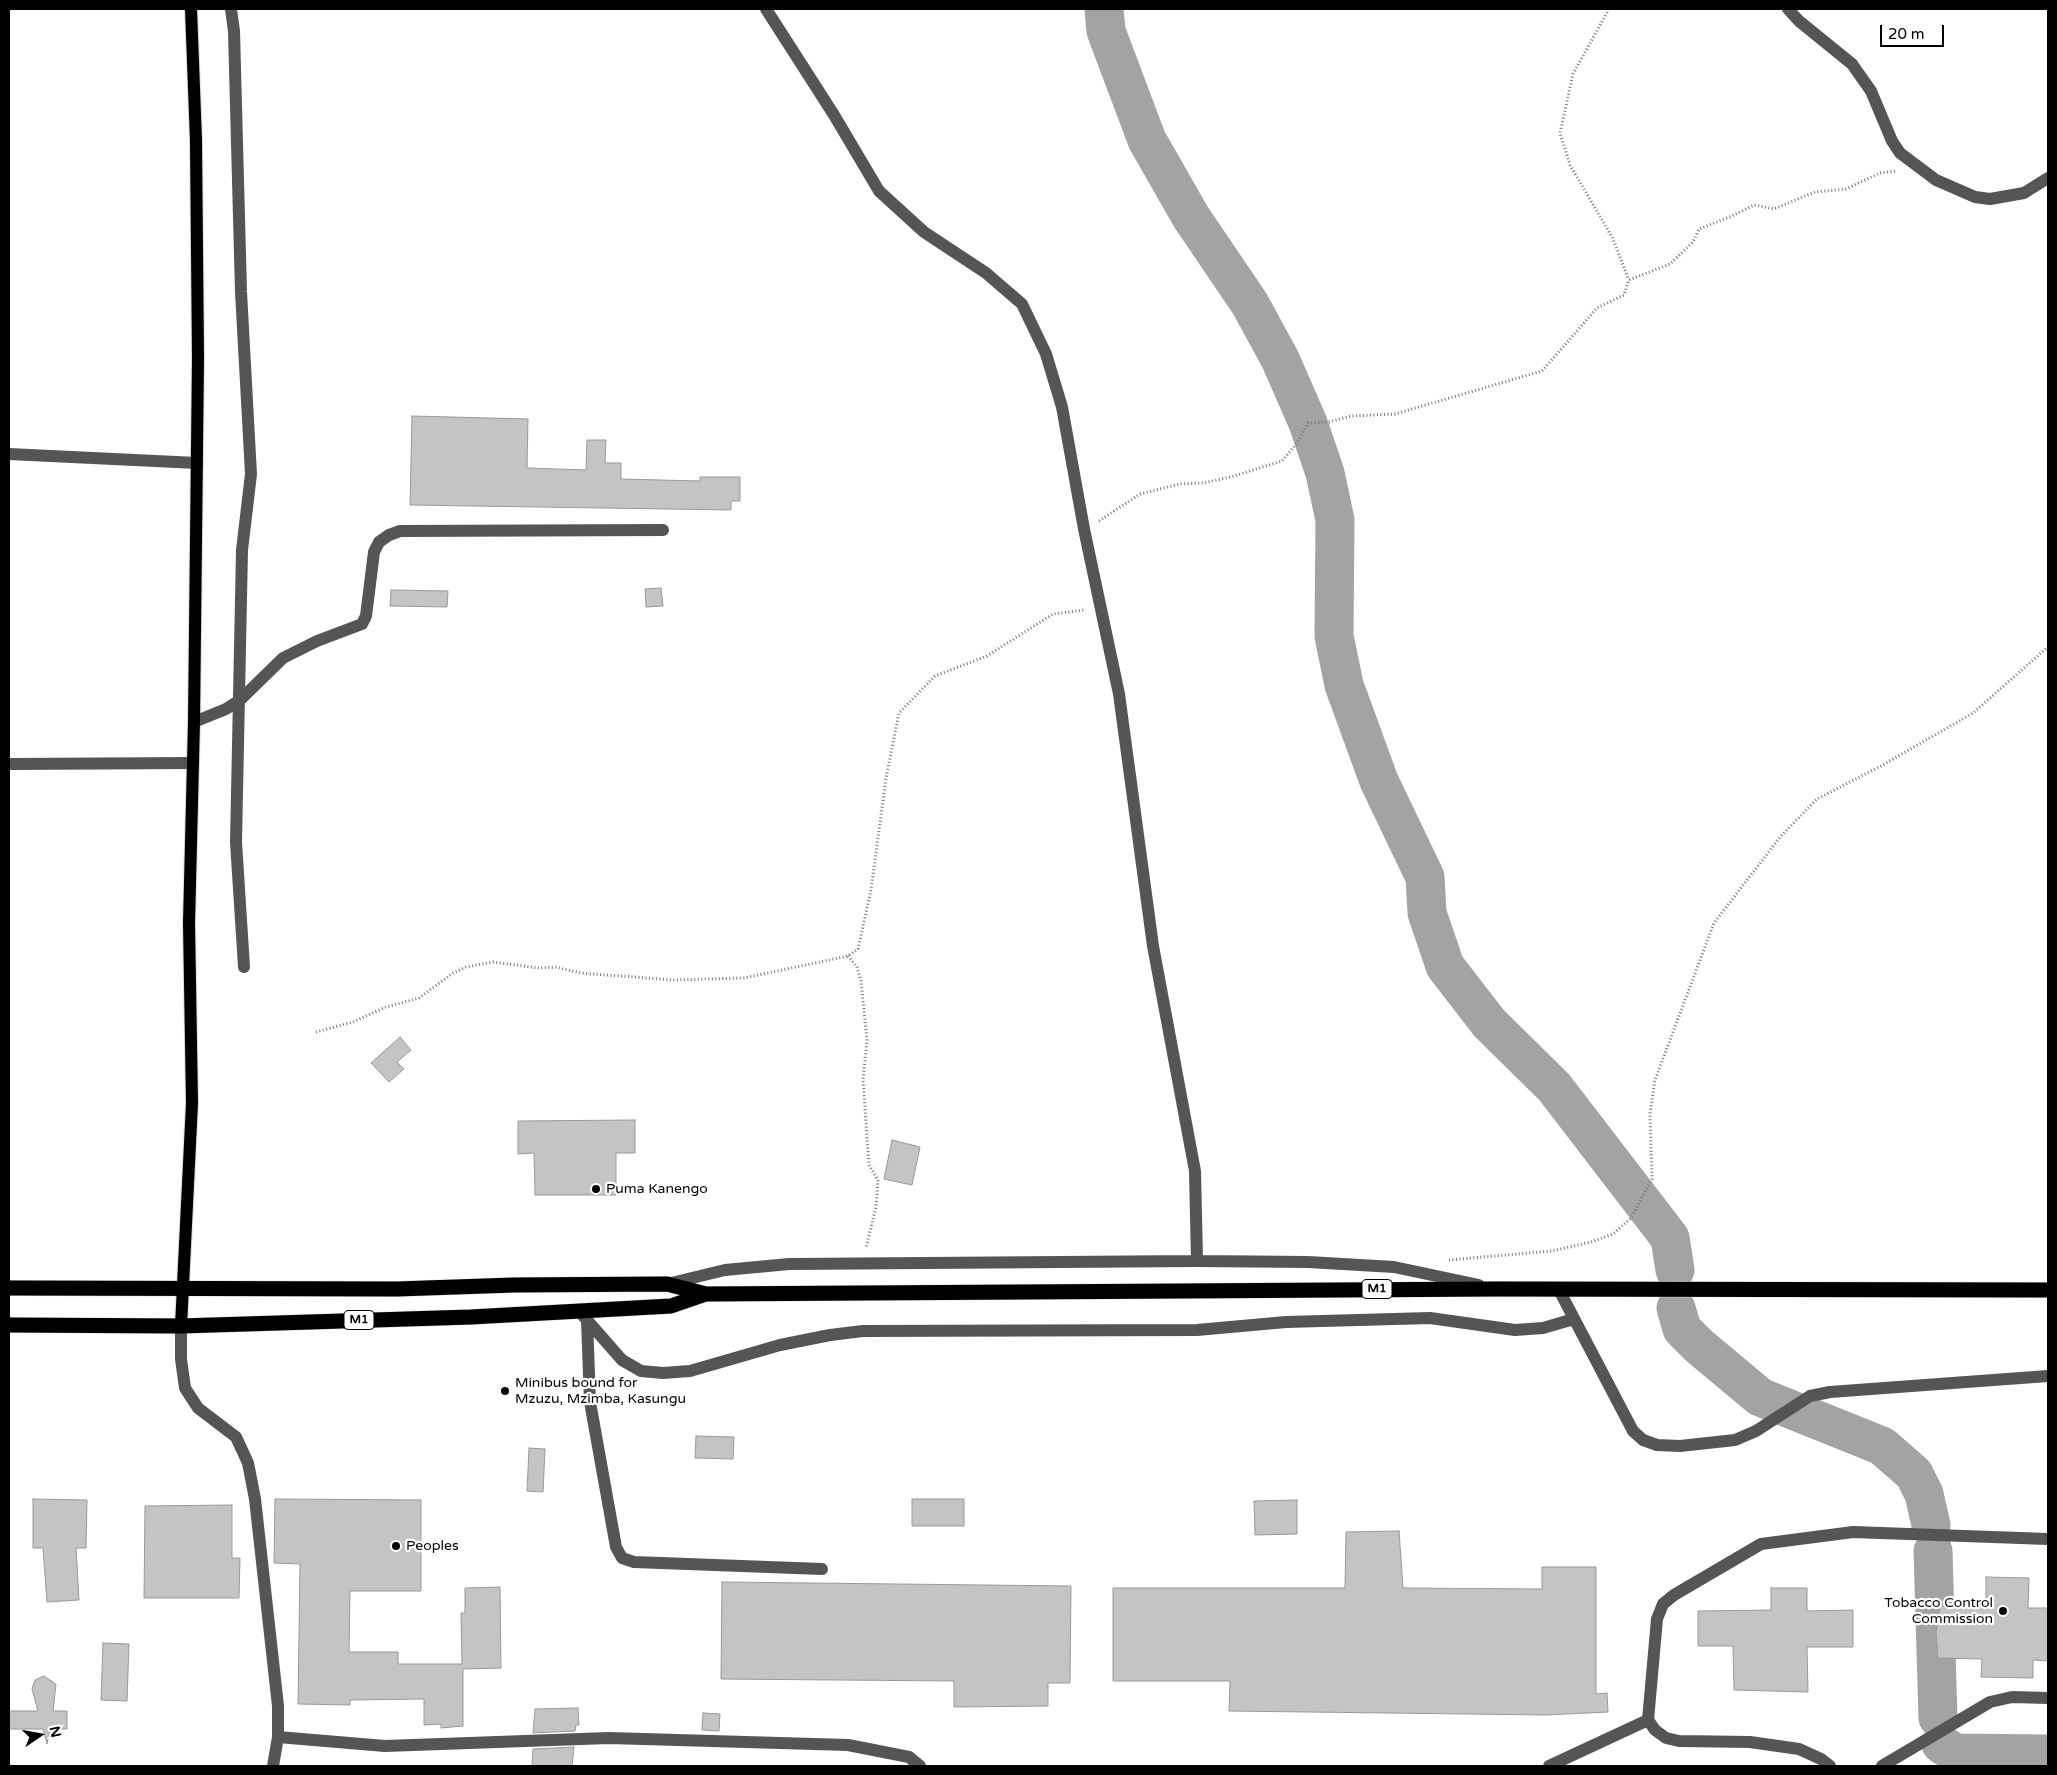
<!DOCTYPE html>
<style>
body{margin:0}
#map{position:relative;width:2057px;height:1775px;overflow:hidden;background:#fff;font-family:"Varela Round",sans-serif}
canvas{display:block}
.frame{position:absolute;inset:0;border:10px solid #000;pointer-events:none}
.north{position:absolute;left:15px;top:1710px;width:50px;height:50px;-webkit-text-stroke:4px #fff;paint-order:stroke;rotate:78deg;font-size:14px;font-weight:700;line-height:20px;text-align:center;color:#000}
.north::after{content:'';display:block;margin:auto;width:18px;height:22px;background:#000;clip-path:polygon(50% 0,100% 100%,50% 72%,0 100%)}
.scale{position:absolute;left:1880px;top:25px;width:64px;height:22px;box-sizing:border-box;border:2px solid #000;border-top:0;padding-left:6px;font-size:15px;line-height:18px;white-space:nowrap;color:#000;-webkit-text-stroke:4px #fff;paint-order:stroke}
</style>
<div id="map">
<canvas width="2057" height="1775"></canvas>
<div class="frame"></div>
<div class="north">N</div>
<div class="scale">20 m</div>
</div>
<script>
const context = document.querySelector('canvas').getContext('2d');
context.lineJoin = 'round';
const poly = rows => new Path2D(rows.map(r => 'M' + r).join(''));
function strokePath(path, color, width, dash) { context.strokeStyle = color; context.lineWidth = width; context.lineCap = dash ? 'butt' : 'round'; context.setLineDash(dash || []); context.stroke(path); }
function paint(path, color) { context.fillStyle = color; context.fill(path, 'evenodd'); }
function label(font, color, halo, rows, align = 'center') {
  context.font = font + ' "Varela Round",sans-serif'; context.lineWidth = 4.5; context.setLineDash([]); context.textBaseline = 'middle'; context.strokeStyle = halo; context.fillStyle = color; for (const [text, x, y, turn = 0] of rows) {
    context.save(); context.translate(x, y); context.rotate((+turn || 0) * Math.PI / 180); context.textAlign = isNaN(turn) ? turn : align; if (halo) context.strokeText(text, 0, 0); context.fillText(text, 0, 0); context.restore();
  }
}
strokePath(poly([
 [1104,9,1106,31,1147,140,1191,217,1250,304,1280,359,1308,423,1325,473,1335,520,1334,636,1344,685,1379,781,1425,877,1427,913,1445,966,1489,1023,1554,1087,1670,1238,1675,1270],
 [1676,1308,1682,1329,1699,1346,1760,1397,1882,1446,1914,1474,1924,1494,1931,1525],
 [1933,1551,1938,1718],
 [1941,1744,1955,1753,2048,1754]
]), '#a3a3a3', 39);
const building = poly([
 [412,416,528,419,527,468,586,470,587,440,606,440,605,463,621,463,621,479,700,481,700,477,740,477,740,501,731,501,731,510,410,505,412,416],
 [661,588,663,606,646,607,645,589,661,588],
 [391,590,448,591,447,607,390,606,391,590],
 [400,1037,411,1050,397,1062,404,1069,389,1082,371,1063,400,1037],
 [635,1120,635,1153,616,1153,616,1195,535,1195,534,1153,518,1154,518,1121,635,1120],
 [892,1140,920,1147,912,1185,884,1179,892,1140],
 [696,1436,734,1437,733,1459,695,1458,696,1436],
 [529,1448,545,1449,543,1492,527,1491,529,1448],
 [33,1499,87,1500,86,1548,76,1548,79,1600,47,1602,43,1548,33,1548,33,1499],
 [275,1499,421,1500,421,1591,350,1591,349,1652,398,1652,398,1664,462,1664,461,1613,465,1613,465,1588,500,1587,501,1668,463,1669,463,1726,441,1728,441,1724,424,1725,424,1699,350,1700,350,1705,298,1704,300,1564,274,1563,275,1499],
 [912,1499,964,1499,964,1526,912,1526,912,1499],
 [1297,1500,1297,1534,1255,1535,1254,1501,1297,1500],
 [232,1505,232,1558,240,1558,239,1598,144,1598,145,1506,232,1505],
 [1399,1531,1403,1588,1542,1589,1542,1567,1596,1567,1596,1694,1607,1693,1608,1712,1546,1715,1229,1711,1230,1681,1113,1681,1113,1588,1345,1588,1346,1532,1399,1531],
 [1986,1577,2029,1578,2028,1608,2048,1608,2048,1661,2033,1660,2033,1678,1981,1677,1982,1659,1938,1658,1936,1632,1940,1606,1986,1607,1986,1577],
 [722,1582,1071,1586,1070,1683,1048,1683,1048,1706,954,1707,954,1681,721,1679,722,1582],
 [1771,1588,1807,1588,1807,1611,1853,1610,1853,1647,1807,1647,1808,1692,1734,1690,1733,1646,1698,1646,1698,1611,1771,1610,1771,1588],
 [103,1643,129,1644,127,1701,101,1700,103,1643],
 [44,1676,56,1684,53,1711,67,1711,67,1729,50,1729,47,1744,43,1729,9,1729,9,1711,38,1711,32,1689,35,1680,44,1676],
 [578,1708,579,1725,576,1725,575,1731,533,1733,535,1709,578,1708],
 [703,1713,720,1714,719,1731,702,1730,703,1713],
 [574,1747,572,1766,532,1766,533,1749,574,1747]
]);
paint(building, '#c4c4c4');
strokePath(building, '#999', 1);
const major = poly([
 [181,1326,192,1103,189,923,194,722,198,358,196,141,191,9]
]);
const highway = poly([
 [9,1288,397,1289,514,1285,667,1284,706,1294,1496,1289,2048,1290],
 [9,1325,181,1326,471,1317,671,1306,706,1294]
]);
strokePath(major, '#dbdbdb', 14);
strokePath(highway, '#dbdbdb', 16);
strokePath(poly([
 [1609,9,1573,74,1560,133,1570,165,1612,237,1629,280],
 [1099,521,1140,494,1180,484,1204,483,1234,476,1282,461,1297,443,1308,423,1329,422,1351,416,1395,414,1542,371,1597,308,1624,295,1629,280,1670,264,1693,242,1699,229,1732,216,1754,205,1774,209,1815,192,1846,189,1880,173,1896,171],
 [848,956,857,967,861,981,867,1040,863,1080,869,1165,878,1180,876,1207,866,1248],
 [316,1032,353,1022,386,1007,419,998,453,973,466,967,493,962,539,968,555,967,581,973,674,980,744,978,848,956,858,949,871,890,886,778,899,713,935,676,987,656,1053,614,1084,610],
 [1449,1260,1552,1251,1591,1242,1613,1234,1631,1218,1652,1179,1650,1114,1655,1080,1714,923,1781,836,1817,799,1881,766,1973,713,2048,647]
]), '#777', 3, [1, 2.5]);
strokePath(poly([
 [231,9,234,31,241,292,251,474,242,550,236,842,244,967],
 [766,9,834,115,879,191,924,232,986,273,1022,304,1046,354,1062,407,1084,529,1119,694,1153,946,1195,1171,1197,1261],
 [1788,9,1799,21,1852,64,1871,91,1892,141,1900,153,1936,180,1975,197,1990,199,2024,193,2048,178],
 [9,454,197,463],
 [194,722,226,709,240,700,283,658,317,641,362,624,366,616,374,552,379,542,389,535,400,531,663,530],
 [9,764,193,763],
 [667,1284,725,1270,789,1264,1197,1261,1308,1262,1394,1267,1479,1285],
 [1558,1288,1633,1431,1643,1440,1657,1445,1680,1446,1735,1440,1756,1431,1810,1396,1830,1392,2048,1376],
 [579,1311,622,1360,641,1371,663,1373,690,1371,780,1345,830,1335,863,1331,1197,1330,1286,1322,1430,1318,1515,1330,1543,1328,1574,1319],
 [587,1320,590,1402,616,1547,622,1558,634,1562,822,1569],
 [181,1326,181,1359,185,1388,198,1408,236,1437,248,1463,255,1499,278,1706,278,1737,273,1766],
 [278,1737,385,1746,609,1738,848,1745,909,1757,920,1766],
 [1549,1766,1648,1720],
 [1830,1766,1821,1759,1799,1749,1750,1742,1679,1741,1666,1738,1655,1730,1648,1720,1657,1619,1663,1604,1674,1595,1761,1544,1853,1532,2048,1539],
 [1882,1766,1990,1702,2012,1697,2048,1698]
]), '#555', 12);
strokePath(major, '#000', 12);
strokePath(highway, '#000', 15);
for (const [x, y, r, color] of [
 [596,1189,5,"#000"],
 [505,1391,5,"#000"],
 [396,1546,5,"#000"],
 [2003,1611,5,"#000"]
]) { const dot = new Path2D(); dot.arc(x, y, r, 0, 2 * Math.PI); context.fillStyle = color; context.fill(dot); strokePath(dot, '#fff', 2); }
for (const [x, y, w] of [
 [1377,1289,30],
 [359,1320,30]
]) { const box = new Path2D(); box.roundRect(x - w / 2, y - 9.5, w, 19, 4); context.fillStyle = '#fff'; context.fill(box); strokePath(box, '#000', 1); }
label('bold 12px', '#000', null, [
 ["M1",1377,1289],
 ["M1",359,1320]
]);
label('14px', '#000', '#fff', [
 ["Puma Kanengo",606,1189],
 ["Minibus bound for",515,1383],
 ["Mzuzu, Mzimba, Kasungu",515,1399],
 ["Peoples",406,1546],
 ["Tobacco Control",1993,1603,"right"],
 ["Commission",1993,1619,"right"]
], 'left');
</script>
